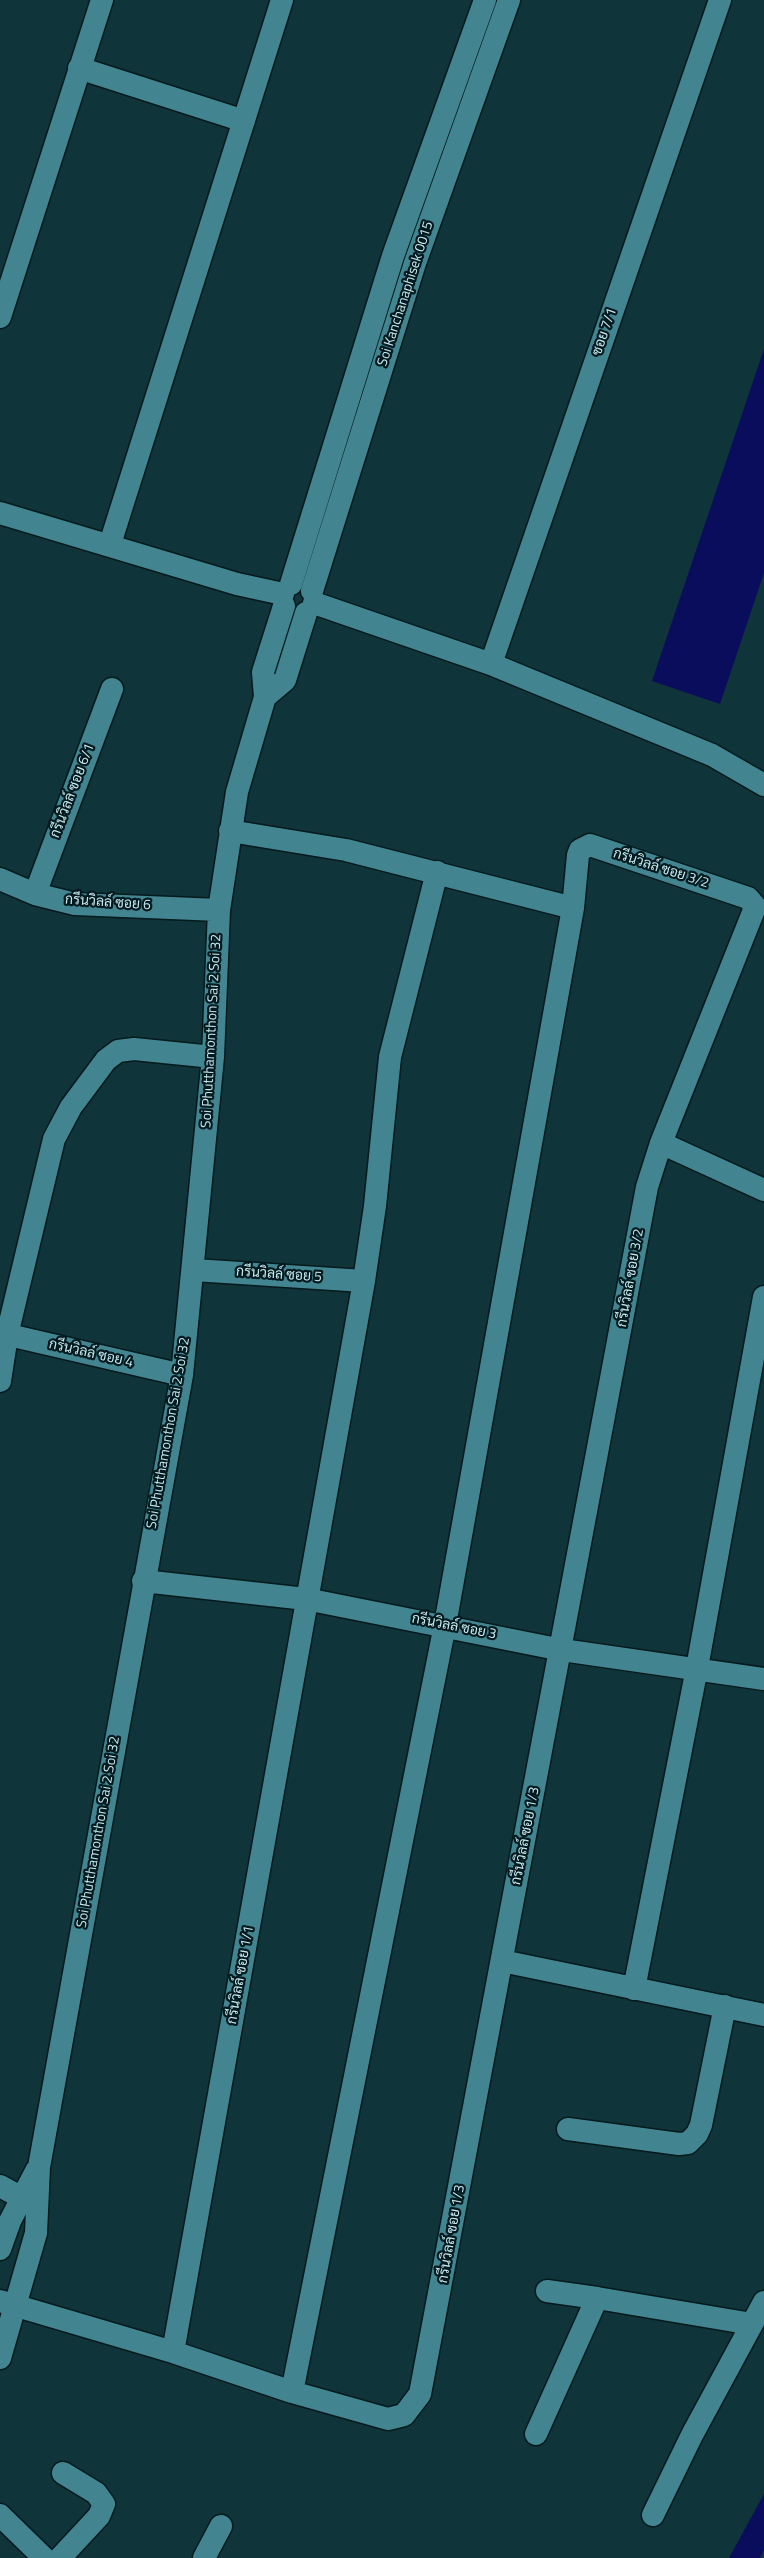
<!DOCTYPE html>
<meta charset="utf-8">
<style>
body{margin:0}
canvas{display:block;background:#0f3439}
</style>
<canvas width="764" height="2558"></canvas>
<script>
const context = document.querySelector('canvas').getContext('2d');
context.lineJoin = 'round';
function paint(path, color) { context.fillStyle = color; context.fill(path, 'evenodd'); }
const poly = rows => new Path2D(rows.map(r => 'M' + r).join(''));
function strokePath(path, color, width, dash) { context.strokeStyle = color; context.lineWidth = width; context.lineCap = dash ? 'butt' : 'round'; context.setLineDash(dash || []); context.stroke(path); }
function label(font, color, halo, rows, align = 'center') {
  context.font = font + ' "Titillium Web",Sarabun,sans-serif'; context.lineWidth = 4.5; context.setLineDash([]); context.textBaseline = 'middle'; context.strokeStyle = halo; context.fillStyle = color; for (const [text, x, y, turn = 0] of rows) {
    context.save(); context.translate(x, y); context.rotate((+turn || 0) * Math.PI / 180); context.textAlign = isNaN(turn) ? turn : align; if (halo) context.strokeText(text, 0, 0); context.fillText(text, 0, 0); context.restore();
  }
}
paint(poly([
 [764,349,764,573,720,704,652,681],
 [764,2494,764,2550,760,2558,729,2558]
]), '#0a0c5c');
const minor = poly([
 [79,68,244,121],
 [0,317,102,0],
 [0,513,237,584,283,594],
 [110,544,282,0],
 [291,584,393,256,485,0],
 [312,591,415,263,509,0],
 [314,603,491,664,712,755,764,785],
 [491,664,720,0],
 [265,697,285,680,306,613],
 [230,831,346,850,573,908],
 [0,879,35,894,75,904,219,910],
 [35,894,112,689],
 [661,1143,764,1190],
 [194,1270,364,1281],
 [0,1333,182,1375],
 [0,1381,7,1335,54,1139,71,1107,106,1060,118,1051,134,1049,213,1057],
 [143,1581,306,1599,562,1650,764,1679],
 [502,1961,764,2015],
 [634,1989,697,1668,764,1297],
 [568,2129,679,2144,688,2143,697,2134,701,2125,725,2006],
 [0,2186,22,2198],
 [0,2249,10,2221,36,2171],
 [547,2291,597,2298],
 [0,2301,173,2352,292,2392,388,2419,404,2415,420,2394,647,1187,661,1143,754,910,754,905,748,898,590,845,580,850,578,855,573,908,445,1625,292,2392],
 [173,2352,364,1281,375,1206,390,1057,437,872],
 [0,2358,36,2233,39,2167,182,1375,213,1057,219,910,237,792,265,697,263,672,284,606],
 [536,2434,597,2298,752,2324],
 [0,2515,44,2558],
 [653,2515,692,2435,764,2302],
 [60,2558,99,2516,104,2504,96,2493,63,2473],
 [204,2558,221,2526]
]);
strokePath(minor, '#051a1d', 25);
strokePath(minor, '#428590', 22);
label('14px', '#c8e9ef', '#001a1f', [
 ["Soi Kanchanaphisek 0015",406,294,-72],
 ["ซอย 7/1",605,332,-71],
 ["กรีนวิลล์ ซอย 6/1",73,791,-69],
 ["กรีนวิลล์ ซอย 3/2",661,869,18],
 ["กรีนวิลล์ ซอย 6",108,903,4],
 ["Soi Phutthamonthon Sai 2 Soi 32",212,1031,-87],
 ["กรีนวิลล์ ซอย 5",279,1275,4],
 ["กรีนวิลล์ ซอย 3/2",631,1278,-80],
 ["กรีนวิลล์ ซอย 4",91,1354,13],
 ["Soi Phutthamonthon Sai 2 Soi 32",169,1433,-80],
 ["กรีนวิลล์ ซอย 3",454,1627,11],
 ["Soi Phutthamonthon Sai 2 Soi 32",99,1832,-80],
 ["กรีนวิลล์ ซอย 1/3",526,1836,-79],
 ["กรีนวิลล์ ซอย 1/1",241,1975,-80],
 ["กรีนวิลล์ ซอย 1/3",452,2234,-80]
]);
</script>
